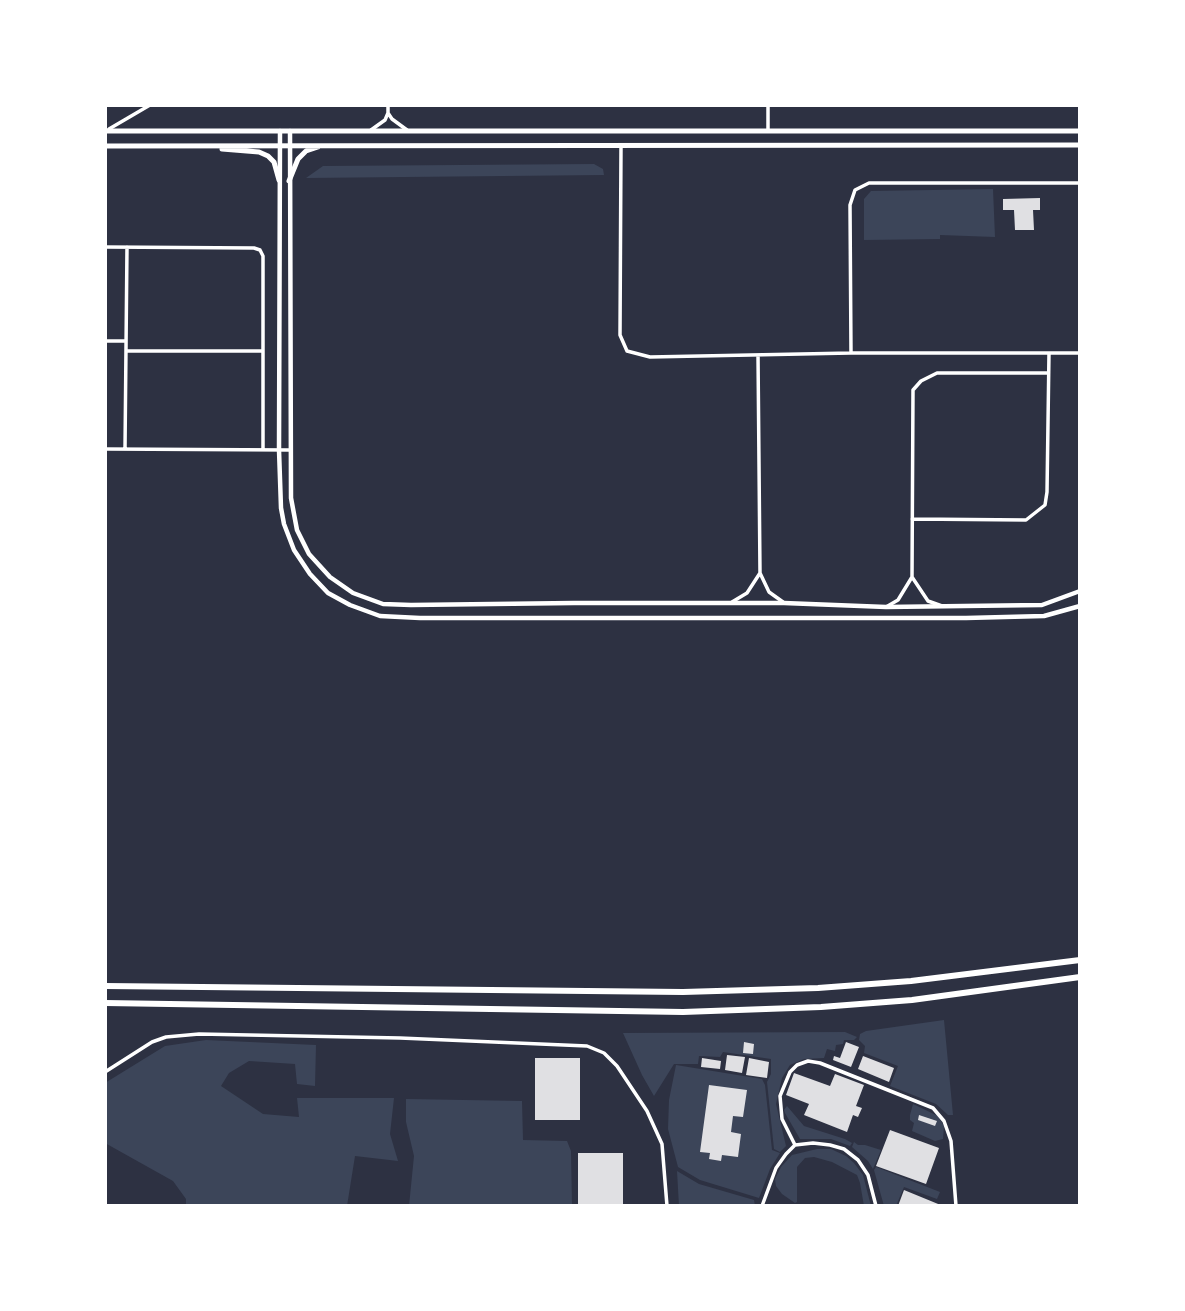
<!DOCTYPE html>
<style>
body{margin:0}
#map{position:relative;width:1185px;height:1311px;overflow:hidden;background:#2d3142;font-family:"Asap Condensed",sans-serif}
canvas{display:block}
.frame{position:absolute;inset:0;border:107px solid #fff;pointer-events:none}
</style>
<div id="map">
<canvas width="1185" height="1311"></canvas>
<div class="frame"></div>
</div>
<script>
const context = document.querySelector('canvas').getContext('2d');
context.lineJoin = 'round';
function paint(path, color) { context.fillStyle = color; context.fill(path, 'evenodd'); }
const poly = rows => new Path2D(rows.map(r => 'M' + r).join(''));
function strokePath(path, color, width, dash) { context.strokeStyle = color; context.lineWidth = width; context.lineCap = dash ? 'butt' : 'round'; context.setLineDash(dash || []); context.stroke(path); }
paint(poly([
 [594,164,603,169,604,175,306,178,323,166],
 [993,189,995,237,940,235,940,239,864,240,864,199,871,191],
 [944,1020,953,1115,948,1115,936,1104,890,1086,898,1066,864,1053,865,1046,859,1040,860,1034,866,1031],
 [845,1032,857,1037,854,1040,844,1040,843,1044,836,1045,835,1051,827,1049,824,1058,804,1059,790,1065,782,1078,776,1104,786,1146,780,1152,774,1149,767,1082,771,1074,771,1059,723,1052,720,1057,699,1056,698,1064,674,1064,654,1096,642,1075,623,1033],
 [206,1040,316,1045,315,1086,297,1084,295,1064,249,1061,229,1073,221,1086,263,1114,299,1117,297,1098,394,1098,390,1134,398,1161,355,1156,347,1206,186,1206,186,1199,173,1181,105,1143,105,1083,165,1046],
 [676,1065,762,1079,765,1085,772,1150,780,1153,770,1169,759,1198,700,1180,678,1167,668,1129,669,1100],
 [406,1099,522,1101,523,1140,567,1141,571,1151,572,1206,409,1206,414,1156,406,1122],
 [913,1104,938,1116,944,1126,943,1139,935,1141,912,1131,914,1123,910,1120,910,1115],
 [787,1106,804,1126,845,1139,852,1143,850,1146,831,1139,800,1139,785,1113,784,1110],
 [854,1142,858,1145,865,1145,881,1150,873,1169,868,1161,852,1147],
 [817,1149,831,1149,846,1156,854,1163,863,1175,871,1206,864,1206,860,1183,857,1175,832,1162,814,1157,805,1158,797,1167,797,1202,795,1203,782,1194,776,1186,775,1179,781,1167,792,1155],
 [876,1167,940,1192,937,1199,904,1187,896,1206,884,1206,874,1170],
 [677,1171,699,1184,754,1200,755,1206,679,1206]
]), '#3c4559');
paint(poly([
 [1040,198,1040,210,1033,210,1034,230,1015,230,1014,210,1003,210,1003,199],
 [744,1042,754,1044,753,1054,743,1053],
 [846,1042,859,1047,851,1067,833,1060,834,1056,840,1058],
 [727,1055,745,1057,742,1073,725,1070],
 [863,1056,894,1068,889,1082,858,1069],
 [535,1058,580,1058,580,1120,535,1120],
 [702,1058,721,1061,720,1069,701,1067],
 [749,1058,769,1062,767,1078,746,1075],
 [794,1073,830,1086,835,1074,864,1085,856,1106,862,1108,858,1117,853,1115,847,1132,804,1115,809,1104,786,1095],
 [709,1085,747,1090,743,1117,733,1116,731,1132,741,1134,738,1157,722,1155,721,1161,709,1159,710,1153,700,1152],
 [919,1115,937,1121,935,1126,918,1120],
 [890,1130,939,1148,926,1184,876,1166],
 [578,1153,623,1153,623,1206,578,1206],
 [904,1190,943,1206,898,1206]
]), '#e0e0e3');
strokePath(poly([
 [388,113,392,119,407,130],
 [109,129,150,105],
 [371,130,385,120,388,113,388,105],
 [768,130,768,105],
 [621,146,620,335,627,351,650,357,851,353,1080,353],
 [105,247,254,248,260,250,263,256,263,450],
 [105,341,125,341],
 [126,351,263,351],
 [851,353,850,205,855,190,869,183,1080,183],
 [758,355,760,573,769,592,783,602],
 [105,449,290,450],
 [125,449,127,247],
 [912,519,1026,520,1045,505,1047,492,1049,353],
 [912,577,928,601,942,606],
 [732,602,747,593,760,573],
 [886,607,898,600,912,577,913,390,921,381,937,373,1048,373],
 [105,1072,152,1042,166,1037,199,1034,400,1038,587,1046,604,1053,617,1066,647,1111,662,1144,667,1206],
 [795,1145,782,1119,780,1096,790,1072,797,1065,808,1061,820,1063,933,1108,944,1121,951,1141,956,1206],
 [762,1206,776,1168,786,1154,795,1145,813,1143,830,1145,844,1149,858,1160,868,1175,876,1206]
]), '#fff', 3.5);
strokePath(poly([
 [280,131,279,450,281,508,284,524,294,550,310,574,328,593,350,605,380,616,420,618,966,618,1044,616,1080,606],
 [290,131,291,498,297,530,309,554,330,577,353,593,383,604,411,605,574,603,784,603,886,607,1042,605,1080,591]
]), '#fff', 4.5);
strokePath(poly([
 [105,131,1080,131],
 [105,146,1080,145],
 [222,149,259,152,268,156,274,162,279,180],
 [289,181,298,159,306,151,318,147]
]), '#fff', 5);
strokePath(poly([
 [105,986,683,992,818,988,911,981,1080,960],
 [105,1003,683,1012,821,1007,912,1000,1080,977]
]), '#fff', 6);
</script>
